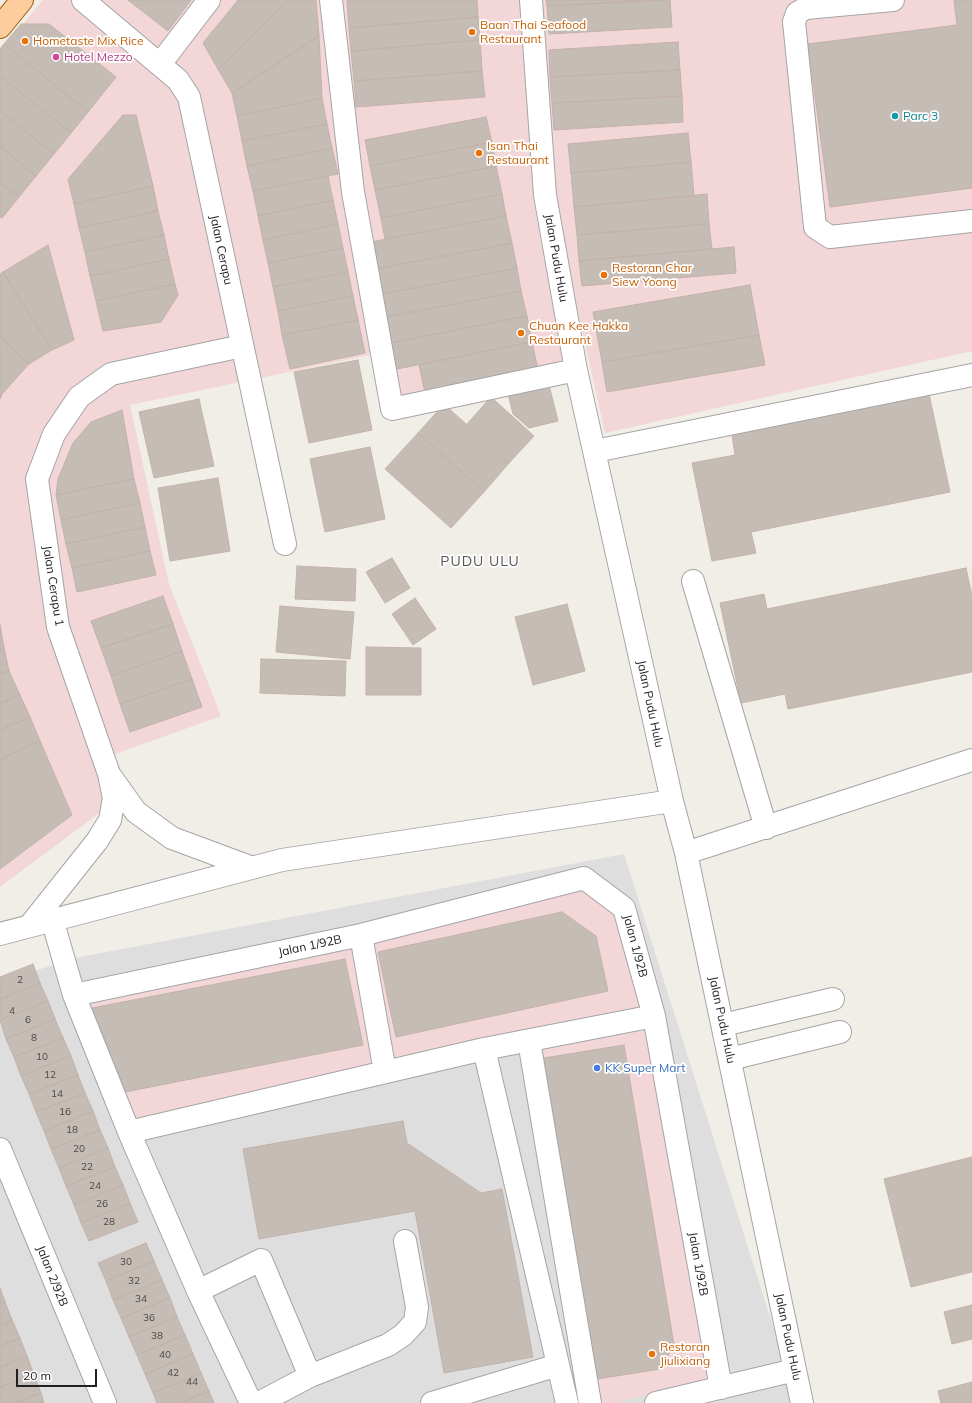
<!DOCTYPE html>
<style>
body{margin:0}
#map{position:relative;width:972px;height:1403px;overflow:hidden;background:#f1ede7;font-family:Mulish,sans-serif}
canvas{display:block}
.scale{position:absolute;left:16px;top:1369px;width:81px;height:18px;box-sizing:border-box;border:2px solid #212121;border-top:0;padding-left:5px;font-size:12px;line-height:14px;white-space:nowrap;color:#212121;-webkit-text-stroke:3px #fff;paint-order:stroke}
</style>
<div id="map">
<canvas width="972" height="1403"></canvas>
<div class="scale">20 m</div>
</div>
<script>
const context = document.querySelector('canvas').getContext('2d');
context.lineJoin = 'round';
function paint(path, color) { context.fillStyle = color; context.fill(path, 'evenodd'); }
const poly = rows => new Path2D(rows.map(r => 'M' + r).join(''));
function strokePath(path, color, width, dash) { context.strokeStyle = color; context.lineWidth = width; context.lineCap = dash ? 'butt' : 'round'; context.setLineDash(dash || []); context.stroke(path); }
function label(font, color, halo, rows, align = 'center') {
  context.font = font + ' Mulish,sans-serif'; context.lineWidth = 3.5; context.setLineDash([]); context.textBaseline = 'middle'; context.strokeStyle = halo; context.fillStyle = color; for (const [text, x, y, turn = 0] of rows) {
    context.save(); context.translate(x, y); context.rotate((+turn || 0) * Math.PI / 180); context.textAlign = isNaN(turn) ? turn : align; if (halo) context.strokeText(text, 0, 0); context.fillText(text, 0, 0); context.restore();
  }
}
paint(poly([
 [624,854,797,1403,0,1403,0,982,75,958]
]), '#dfdede');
paint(poly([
 [43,0,520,0,534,204,565,365,385,404,375,354,130,405,169,584,221,716,96,761,102,796,102,811,0,887,0,51],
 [542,0,972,0,972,351,605,433,577,308,555,193],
 [581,889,617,915,646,1032,711,1378,615,1403,596,1403,534,1033,133,1124,84,1001,382,941]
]), '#f2d6d8');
const building = poly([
 [128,0,191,0,168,31,128,0],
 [238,0,289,0,218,69,203,43,238,0],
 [289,0,316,0,319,36,232,93,218,69,289,0],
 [347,0,477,0,478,17,349,28,347,0],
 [546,0,657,0,547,6,546,0],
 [670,0,672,27,549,34,547,6,670,0],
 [954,0,972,0,972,188,830,207,808,44,957,25,954,0],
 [478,17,480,40,351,51,349,28,478,17],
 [21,24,49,24,116,77,88,112,4,44,21,24],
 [319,36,322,98,237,116,232,93,319,36],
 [480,40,482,71,354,81,351,51,480,40],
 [678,42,680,70,550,77,549,50,678,42],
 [4,44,88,112,71,133,0,76,0,49,4,44],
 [680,70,682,96,552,103,550,77,680,70],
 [482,71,485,97,356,107,354,81,482,71],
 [0,76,71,133,54,154,0,111,0,76],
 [682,96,683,122,554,130,552,103,682,96],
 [322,98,327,124,242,141,237,116,322,98],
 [0,111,54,154,36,176,0,146,0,111],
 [123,115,136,115,153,186,74,204,68,179,123,115],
 [486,117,492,142,370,166,365,140,486,117],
 [327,124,332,148,247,166,242,141,327,124],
 [688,133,691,162,571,173,568,144,688,133],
 [492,142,496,166,375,190,370,166,492,142],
 [0,146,36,176,19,197,0,182,0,146],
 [332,148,338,174,253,191,247,166,332,148],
 [691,162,694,196,574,207,571,173,691,162],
 [496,166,502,194,381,218,375,190,496,166],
 [328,176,333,200,258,216,253,191,328,176],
 [0,182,19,197,2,218,0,217,0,182],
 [153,186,158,211,79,228,74,204,153,186],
 [502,194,506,216,385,239,381,218,502,194],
 [707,194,709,224,577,235,574,207,707,194],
 [333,200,338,224,263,240,258,216,333,200],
 [158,211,164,235,85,252,79,228,158,211],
 [506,216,512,243,371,270,366,243,506,216],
 [338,224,343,248,268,263,263,240,338,224],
 [709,224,712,249,579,261,577,235,709,224],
 [164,235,169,259,90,276,85,252,164,235],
 [512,243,517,268,377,295,371,270,512,243],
 [48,245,74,340,52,350,3,272,48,245],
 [734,247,736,273,582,286,579,261,734,247],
 [343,248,348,272,273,287,268,263,343,248],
 [169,259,175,284,96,301,90,276,169,259],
 [517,268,521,291,381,318,377,295,517,268],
 [3,272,52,350,29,364,0,337,0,274,3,272],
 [348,272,353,296,278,311,273,287,348,272],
 [175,284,178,295,161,322,103,331,96,301,175,284],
 [750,285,759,335,602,362,593,312,750,285],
 [521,291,527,316,386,344,381,318,521,291],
 [353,296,358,320,282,335,278,311,353,296],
 [527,316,532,342,392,370,386,344,527,316],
 [358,320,365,353,290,369,282,335,358,320],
 [759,335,765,365,607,392,602,362,759,335],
 [0,337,29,364,2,394,0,399,0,337],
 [532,342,538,370,425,393,419,365,532,342],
 [358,360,372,430,309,443,294,372,358,360],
 [549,385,558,421,529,428,513,414,508,394,549,385],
 [929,394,950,492,751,532,756,553,712,561,692,463,735,455,732,435,929,394],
 [491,397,534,436,509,463,467,424,491,397],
 [199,399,214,466,154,478,139,412,199,399],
 [444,404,509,463,484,492,418,433,444,404],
 [122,410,134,479,56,495,58,479,73,443,91,422,122,410],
 [418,433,484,492,451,528,385,469,418,433],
 [370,447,385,519,325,532,310,459,370,447],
 [218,478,230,551,170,561,158,488,218,478],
 [134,479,140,503,61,520,56,495,134,479],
 [140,503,145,527,66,544,61,520,140,503],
 [145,527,150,551,72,568,66,544,145,527],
 [150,551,156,575,77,592,72,568,150,551],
 [392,558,410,588,385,603,366,572,392,558],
 [297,566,356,569,355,601,295,599,297,566],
 [966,568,972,596,972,672,788,709,785,694,741,703,720,603,764,594,767,609,966,568],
 [163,596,173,624,101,648,91,621,163,596],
 [415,598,436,629,413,645,392,614,415,598],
 [567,604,585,671,533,685,515,617,567,604],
 [280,606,354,612,350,659,276,652,280,606],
 [173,624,182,651,111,676,101,648,173,624],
 [0,625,4,648,0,649,0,625],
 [366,647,421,648,421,695,366,695,366,647],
 [4,648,9,671,0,673,0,649,4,648],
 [182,651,192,679,120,704,111,676,182,651],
 [261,659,346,661,345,696,260,693,261,659],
 [9,671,20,695,0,703,0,673,9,671],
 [192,679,202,707,130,732,120,704,192,679],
 [20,695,30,717,0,730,0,703,20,695],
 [30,717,40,741,0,759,0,730,30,717],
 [40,741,72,815,0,869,0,759,40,741],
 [562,912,596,936,608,991,396,1037,378,952,562,912],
 [345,959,363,1045,120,1093,87,1009,345,959],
 [33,964,40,983,0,999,0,977,33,964],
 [40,983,48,1001,0,1020,0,999,40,983],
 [48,1001,55,1019,6,1039,0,1020,48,1001],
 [55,1019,63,1038,14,1057,6,1039,55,1019],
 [63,1038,71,1056,21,1076,14,1057,63,1038],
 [624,1045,674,1345,660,1369,591,1380,538,1059,624,1045],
 [71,1056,78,1075,29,1094,21,1076,71,1056],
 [78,1075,85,1093,36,1112,29,1094,78,1075],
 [85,1093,93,1111,44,1131,36,1112,85,1093],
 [93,1111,100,1130,51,1149,44,1131,93,1111],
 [403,1121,407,1143,481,1193,502,1189,533,1357,444,1373,415,1211,259,1239,243,1149,403,1121],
 [100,1130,108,1148,59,1168,51,1149,100,1130],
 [108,1148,115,1167,66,1186,59,1168,108,1148],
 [972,1157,972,1272,911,1287,884,1179,972,1157],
 [115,1167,123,1185,74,1205,66,1186,115,1167],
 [123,1185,130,1203,81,1223,74,1205,123,1185],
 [130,1203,138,1222,89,1241,81,1223,130,1203],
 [146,1243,154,1261,106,1281,98,1263,146,1243],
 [154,1261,162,1280,113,1300,106,1281,154,1261],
 [162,1280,170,1298,121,1318,113,1300,162,1280],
 [0,1288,5,1302,0,1304,0,1288],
 [170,1298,177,1317,129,1337,121,1318,170,1298],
 [5,1302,12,1320,0,1325,0,1304,5,1302],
 [972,1305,972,1339,952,1344,944,1312,972,1305],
 [177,1317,185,1335,137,1355,129,1337,177,1317],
 [12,1320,20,1338,0,1346,0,1325,12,1320],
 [185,1335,193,1354,145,1374,137,1355,185,1335],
 [20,1338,27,1356,0,1367,0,1346,20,1338],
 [193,1354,201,1373,153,1393,145,1374,193,1354],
 [27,1356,34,1375,0,1387,0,1367,27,1356],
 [201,1373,209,1391,180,1403,157,1403,153,1393,201,1373],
 [34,1375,41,1393,15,1403,0,1403,0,1387,34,1375],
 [972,1382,972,1403,941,1403,938,1391,972,1382],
 [209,1391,214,1403,180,1403,209,1391],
 [41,1393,44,1403,15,1403,41,1393]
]);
paint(building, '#c6bcb6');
strokePath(building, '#c3b2a9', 1);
const minor = poly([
 [83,0,178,80,189,97,285,544],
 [331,0,353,192,392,409,576,370],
 [531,0,545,195,576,370,672,801,686,853,802,1403],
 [893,0,806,8,797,13,794,22,815,227,830,237,972,221],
 [160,64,209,0],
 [595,451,972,375],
 [693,581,766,828],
 [111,777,136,812,172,838,250,867],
 [686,853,972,760],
 [52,919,74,995,129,1132,198,1291,251,1403],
 [31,924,97,841,110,820,114,798,109,774,58,627,37,479,54,434,79,397,111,374,242,346],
 [0,934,282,860,672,801],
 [361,935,385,1072],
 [74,995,361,935,584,878,624,908,654,1016,721,1388],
 [723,1025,833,999],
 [529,1041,590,1403],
 [484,1049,567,1403],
 [730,1059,840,1032],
 [129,1132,484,1049,654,1016],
 [0,1149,105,1403],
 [198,1291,261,1260,310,1376,259,1403],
 [310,1376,388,1345,403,1335,415,1322,417,1307,405,1241],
 [432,1403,558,1365],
 [656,1403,795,1370]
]);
const major = poly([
 [0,27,22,0]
]);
strokePath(minor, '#a5a5a5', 24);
strokePath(major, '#9d5b00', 24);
strokePath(minor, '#fff', 22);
strokePath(major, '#fdcda0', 22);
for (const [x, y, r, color] of [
 [472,32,4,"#e8710a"],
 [25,41,4,"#e8710a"],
 [56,57,4,"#d1479c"],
 [895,116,4,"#0f9aa8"],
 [479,153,4,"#e8710a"],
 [604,275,4,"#e8710a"],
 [521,333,4,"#e8710a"],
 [597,1068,4,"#3f7fe0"],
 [652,1354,4,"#e8710a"]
]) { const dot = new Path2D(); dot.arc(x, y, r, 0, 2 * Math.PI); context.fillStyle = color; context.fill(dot); strokePath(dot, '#fff', 1.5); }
label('10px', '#4a4846', null, [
 ["2",20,980],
 ["4",12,1011],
 ["6",28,1020],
 ["8",34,1038],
 ["10",42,1057],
 ["12",50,1075],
 ["14",57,1094],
 ["16",65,1112],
 ["18",72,1130],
 ["20",79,1149],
 ["22",87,1167],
 ["24",95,1186],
 ["26",102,1204],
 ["28",109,1222],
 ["30",126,1262],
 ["32",134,1281],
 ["34",141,1299],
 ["36",149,1318],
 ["38",157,1336],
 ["40",165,1355],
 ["42",173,1373],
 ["44",192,1382]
]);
label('12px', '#c56008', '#fff', [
 ["Baan Thai Seafood",480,25],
 ["Restaurant",480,39],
 ["Hometaste Mix Rice",33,41],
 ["Isan Thai",487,146],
 ["Restaurant",487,160],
 ["Restoran Char",612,268],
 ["Siew Yoong",612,282],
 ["Chuan Kee Hakka",529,326],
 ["Restaurant",529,340],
 ["Restoran",660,1347],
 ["Jiulixiang",660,1361]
], 'left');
label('12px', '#b23c85', '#fff', [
 ["Hotel Mezzo",64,57]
], 'left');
label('12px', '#0d838f', '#fff', [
 ["Parc 3",903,116]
], 'left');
label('12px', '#212121', '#fff', [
 ["Jalan Cerapu",221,250,78],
 ["Jalan Pudu Hulu",556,258,80],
 ["Jalan Cerapu 1",53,586,81],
 ["Jalan Pudu Hulu",650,704,78],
 ["Jalan 1/92B",310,946,-12],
 ["Jalan 1/92B",635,946,75],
 ["Jalan Pudu Hulu",722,1020,78],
 ["Jalan 1/92B",698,1264,80],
 ["Jalan 2/92B",52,1276,68],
 ["Jalan Pudu Hulu",788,1337,78]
]);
label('12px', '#366cbe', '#fff', [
 ["KK Super Mart",605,1068]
], 'left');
context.letterSpacing = '1px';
label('14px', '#545454', '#fff', [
 ["PUDU ULU",480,562]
]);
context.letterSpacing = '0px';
</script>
